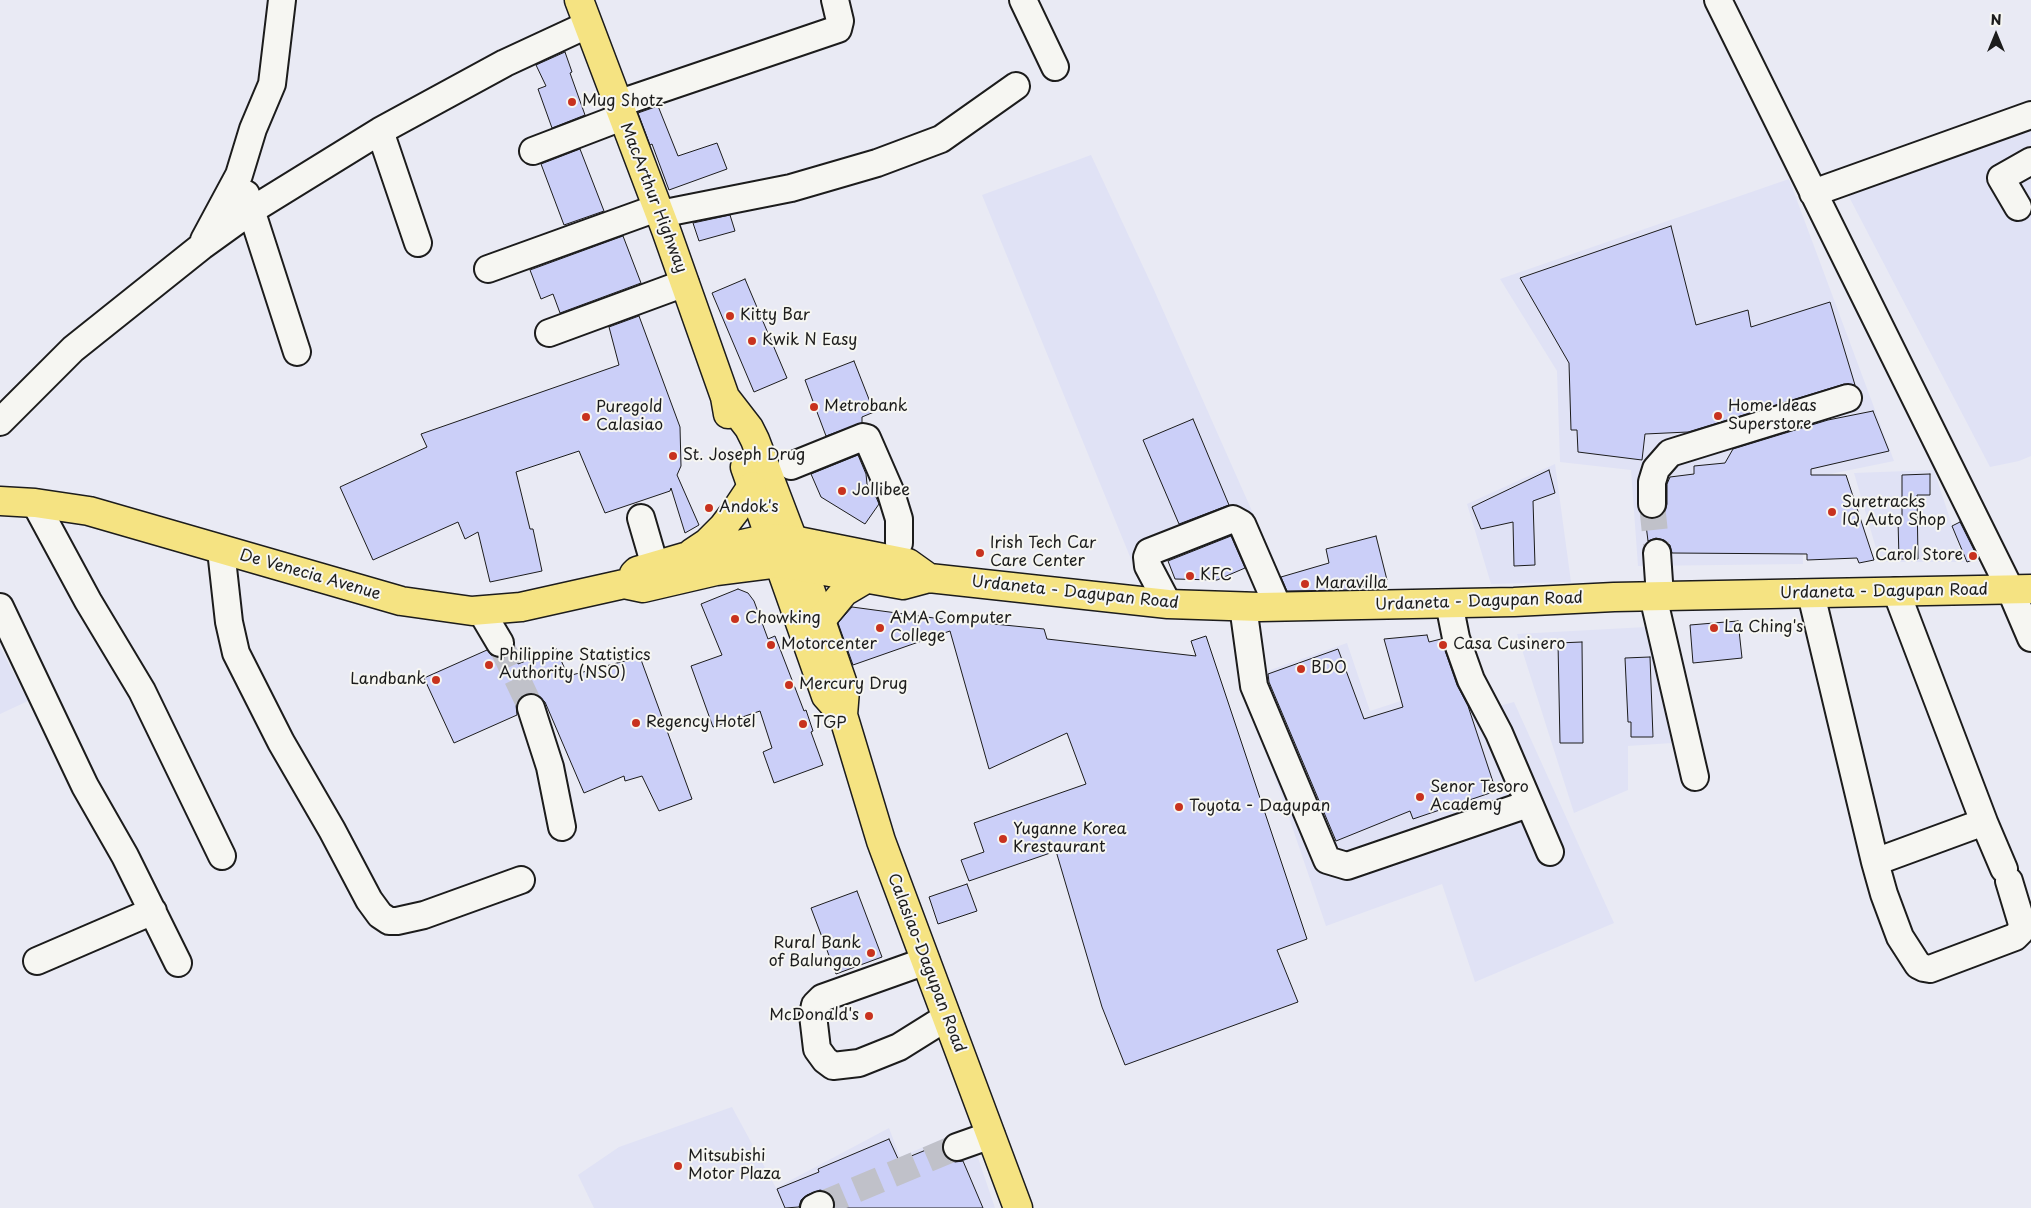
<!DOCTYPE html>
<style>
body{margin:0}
#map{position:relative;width:2031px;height:1208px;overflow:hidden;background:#e9eaf4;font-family:"Playpen Sans",sans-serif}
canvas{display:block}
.north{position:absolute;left:1971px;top:10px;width:50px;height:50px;-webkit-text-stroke:4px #f6f6f2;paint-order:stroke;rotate:0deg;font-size:14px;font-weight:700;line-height:20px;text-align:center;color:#1c1c1c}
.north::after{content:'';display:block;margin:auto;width:18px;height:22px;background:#1c1c1c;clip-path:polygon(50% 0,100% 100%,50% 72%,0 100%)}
</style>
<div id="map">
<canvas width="2031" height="1208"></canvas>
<div class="north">N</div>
</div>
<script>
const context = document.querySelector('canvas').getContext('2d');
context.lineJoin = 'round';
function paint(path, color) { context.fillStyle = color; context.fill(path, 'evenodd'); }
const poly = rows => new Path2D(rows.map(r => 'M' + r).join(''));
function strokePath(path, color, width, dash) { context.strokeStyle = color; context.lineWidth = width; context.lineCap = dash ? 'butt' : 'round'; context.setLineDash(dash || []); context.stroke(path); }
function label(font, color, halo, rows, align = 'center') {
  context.font = font + ' "Playpen Sans",sans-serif'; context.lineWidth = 4; context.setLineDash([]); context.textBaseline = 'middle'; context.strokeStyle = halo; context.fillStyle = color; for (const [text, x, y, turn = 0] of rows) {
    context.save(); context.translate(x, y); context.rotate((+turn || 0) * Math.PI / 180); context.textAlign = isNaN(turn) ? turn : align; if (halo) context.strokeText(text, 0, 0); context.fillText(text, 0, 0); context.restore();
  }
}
paint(poly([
 [2031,128,2031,456,2019,461,1990,467,1847,193],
 [1091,155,1154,290,1279,572,1260,581,1235,531,1161,559,1174,585,1142,586,982,195],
 [1789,179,1894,461,1801,480,1803,564,1638,566,1631,470,1560,462,1557,371,1500,279],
 [1555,464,1571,582,1491,584,1467,504],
 [1934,470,1964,562,1880,562,1854,473],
 [1646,627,1672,743,1628,746,1628,790,1574,813,1517,634],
 [1347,643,1370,711,1459,682,1495,707,1514,702,1614,923,1475,982,1442,884,1326,926,1242,680],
 [0,647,28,701,0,714],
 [732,1107,776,1188,889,1128,900,1157,968,1128,995,1208,594,1208,578,1175,619,1147]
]), '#e0e2f5');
const building = poly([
 [565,52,572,72,570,73,585,115,552,128,538,89,546,86,536,65,565,52],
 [658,106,678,156,717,143,727,169,669,190,652,144,650,145,638,113,658,106],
 [580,149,604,211,564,225,541,164,580,149],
 [730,215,735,231,699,241,693,223,730,215],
 [1671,226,1696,325,1748,310,1751,327,1830,302,1855,385,1844,384,1688,432,1645,434,1642,460,1578,452,1577,430,1571,430,1569,363,1520,278,1671,226],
 [623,236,641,283,560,313,553,294,541,299,530,270,623,236],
 [745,279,787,378,754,392,712,293,745,279],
 [639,316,680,427,681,466,677,475,699,525,685,533,671,488,670,491,605,513,579,451,516,472,530,529,533,529,542,571,490,582,478,532,465,539,458,522,373,560,340,487,427,447,421,434,619,365,609,327,639,316],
 [854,361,874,412,862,417,862,423,826,436,805,380,854,361],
 [1873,411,1889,451,1811,469,1811,475,1846,475,1874,560,1859,563,1857,558,1807,560,1807,554,1672,553,1670,545,1664,540,1656,538,1648,541,1645,517,1652,519,1659,517,1665,512,1667,504,1667,484,1670,477,1694,474,1694,466,1725,463,1733,449,1828,420,1873,411],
 [1193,419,1229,505,1179,524,1143,440,1193,419],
 [858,455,866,474,867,484,873,490,879,504,865,524,821,497,811,474,858,455],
 [1549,470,1555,493,1533,501,1535,565,1514,566,1513,522,1481,529,1472,507,1549,470],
 [1930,474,1930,495,1917,495,1918,559,1899,559,1898,520,1902,520,1902,475,1930,474],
 [1960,522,1978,558,1967,562,1952,526,1960,522],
 [1231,536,1245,568,1217,580,1175,579,1168,561,1231,536],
 [1376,536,1387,580,1350,590,1287,591,1281,577,1329,563,1326,549,1376,536],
 [738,589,748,593,754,601,768,639,775,636,804,711,806,710,813,731,811,732,823,765,774,783,763,752,772,748,760,711,713,727,691,666,722,655,701,604,738,589],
 [852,607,934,618,1044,629,1047,639,1196,656,1191,641,1206,636,1307,939,1277,950,1298,1002,1125,1065,1102,1007,1056,851,969,881,961,860,984,852,974,823,1086,784,1067,733,989,769,950,631,853,665,838,623,852,607],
 [1738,621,1742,658,1693,663,1690,625,1738,621],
 [1427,635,1429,642,1441,639,1457,685,1468,706,1496,791,1413,819,1410,811,1336,841,1269,682,1268,674,1338,649,1364,719,1403,707,1384,639,1427,635],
 [1582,642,1583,743,1560,743,1558,643,1582,642],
 [556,649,568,676,640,657,692,799,659,811,642,776,625,781,624,776,584,793,545,702,535,694,527,694,520,698,516,705,517,715,454,743,424,678,487,650,492,656,500,658,507,656,512,651,518,664,556,649],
 [1650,657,1653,737,1631,737,1631,722,1628,722,1625,658,1650,657],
 [967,884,977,911,938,924,929,897,967,884],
 [857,891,882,957,836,974,811,908,857,891],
 [889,1139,899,1161,943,1143,943,1152,947,1158,955,1162,963,1161,983,1208,834,1208,833,1198,828,1192,820,1190,807,1195,801,1200,799,1207,785,1208,777,1189,819,1172,818,1169,889,1139]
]);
paint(building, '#cbcff8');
strokePath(building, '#1c1c1c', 1);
strokePath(poly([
 [1652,504,1657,553],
 [500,643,531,708],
 [820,1205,957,1147]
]), '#c0c1c9', 26, [26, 13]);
const minor = poly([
 [1023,0,1055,67],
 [1718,0,2010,589,2031,638],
 [617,104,838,29,840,21,835,0],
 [380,131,418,243],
 [533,151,622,117],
 [1813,193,2031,115],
 [246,194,297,352],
 [2018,207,2001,178,2031,161],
 [660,214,791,188,877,163,941,139,1016,86],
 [204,240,239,175,253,129,272,84,282,0],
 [488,269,657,208],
 [549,333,685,283],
 [0,422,73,349,202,246,252,210,380,131,505,63,587,25],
 [791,466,863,437,867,438,891,493,899,519,899,543],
 [35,503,88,601,142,691,222,856],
 [1652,504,1652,482,1656,469,1670,453,1848,398],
 [641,518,655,566],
 [221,550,229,622,236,653,281,742,332,830,369,900,380,915,389,921,397,921,424,915,521,880],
 [1657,553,1660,596],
 [1811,594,1875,862,1984,822,1896,591],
 [1653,596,1695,777],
 [1449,603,1456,638,1471,680,1499,733,1550,852],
 [1168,604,1148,566,1147,557,1149,552,1233,519,1242,524,1278,607],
 [1243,606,1254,686,1327,860,1347,866,1528,804],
 [0,607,85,786,125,856,178,963],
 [481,611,500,643],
 [531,708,550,767,562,827],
 [1984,822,2004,869],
 [1875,862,1884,894,1900,937,1918,965,1924,968,1930,969,2015,937,2020,932,2022,924,2009,881],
 [37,961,153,911],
 [926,961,822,998,815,1005,813,1015,817,1049,825,1060,833,1066,859,1063,899,1047,947,1017],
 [957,1147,991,1135],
 [814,1208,820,1205]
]);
const major = poly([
 [579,0,666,230,725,397,728,414],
 [725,397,749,428,755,440,793,540,845,690,843,715,881,841,1018,1208],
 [745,467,826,696,843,715]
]);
const highway = poly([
 [0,501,35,503,89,511,401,601,472,611,521,607,624,584,643,588,716,571,779,563,903,585,929,578,1168,604,1260,607,1514,602,1614,597,2031,589],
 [692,553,707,543,723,527,736,510,752,486],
 [634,574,637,571,685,557,769,538,793,540,908,563,929,578],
 [821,620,844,592,866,579]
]);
strokePath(minor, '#1c1c1c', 30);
strokePath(major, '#1c1c1c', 31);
strokePath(highway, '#1c1c1c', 31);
strokePath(minor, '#f6f6f2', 26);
strokePath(major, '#f5e382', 28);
strokePath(highway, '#f5e382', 28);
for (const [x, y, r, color] of [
 [572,102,5,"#c8321e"],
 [730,316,5,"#c8321e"],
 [752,341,5,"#c8321e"],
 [814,407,5,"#c8321e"],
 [1718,416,5,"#c8321e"],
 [586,417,5,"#c8321e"],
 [673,456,5,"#c8321e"],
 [842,491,5,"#c8321e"],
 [709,508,5,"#c8321e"],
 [1832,512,5,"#c8321e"],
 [980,553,5,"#c8321e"],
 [1973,556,5,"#c8321e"],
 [1190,576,5,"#c8321e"],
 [1305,584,5,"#c8321e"],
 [735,619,5,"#c8321e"],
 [880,628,5,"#c8321e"],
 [1714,628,5,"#c8321e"],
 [771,645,5,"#c8321e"],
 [1443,645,5,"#c8321e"],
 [489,665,5,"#c8321e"],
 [1301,669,5,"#c8321e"],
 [436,680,5,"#c8321e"],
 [789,685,5,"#c8321e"],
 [636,723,5,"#c8321e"],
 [803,724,5,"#c8321e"],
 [1420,797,5,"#c8321e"],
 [1179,807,5,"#c8321e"],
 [1003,839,5,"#c8321e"],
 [871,953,5,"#c8321e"],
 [869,1016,5,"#c8321e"],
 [678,1166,5,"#c8321e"]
]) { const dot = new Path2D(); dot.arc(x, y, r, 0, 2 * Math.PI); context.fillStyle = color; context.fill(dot); strokePath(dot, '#f6f6f2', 2); }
label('16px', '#1c1c1c', '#f6f6f2', [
 ["Mug Shotz",582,102],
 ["Kitty Bar",740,316],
 ["Kwik N Easy",762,341],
 ["Metrobank",824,407],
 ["Home Ideas",1728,407],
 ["Superstore",1728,425],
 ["Puregold",596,408],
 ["Calasiao",596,426],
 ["St. Joseph Drug",683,456],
 ["Jollibee",852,491],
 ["Suretracks",1842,503],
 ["IQ Auto Shop",1842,521],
 ["Andok's",719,508],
 ["Irish Tech Car",990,544],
 ["Care Center",990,562],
 ["Carol Store",1963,556,"right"],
 ["KFC",1200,576],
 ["Maravilla",1315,584],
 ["Chowking",745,619],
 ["AMA Computer",890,619],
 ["College",890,637],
 ["La Ching's",1724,628],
 ["Motorcenter",781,645],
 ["Casa Cusinero",1453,645],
 ["Philippine Statistics",499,656],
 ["Authority (NSO)",499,674],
 ["BDO",1311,669],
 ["Landbank",426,680,"right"],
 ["Mercury Drug",799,685],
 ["Regency Hotel",646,723],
 ["TGP",813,724],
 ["Senor Tesoro",1430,788],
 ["Academy",1430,806],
 ["Toyota - Dagupan",1189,807],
 ["Yuganne Korea",1013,830],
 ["Krestaurant",1013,848],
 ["Rural Bank",861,944,"right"],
 ["of Balungao",861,962,"right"],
 ["McDonald's",859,1016,"right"],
 ["Mitsubishi",688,1157],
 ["Motor Plaza",688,1175]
], 'left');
label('16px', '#1c1c1c', '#f6f6f2', [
 ["MacArthur Highway",653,198,69],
 ["De Venecia Avenue",310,575,16],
 ["Urdaneta - Dagupan Road",1884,592,-1],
 ["Urdaneta - Dagupan Road",1075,593,6],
 ["Urdaneta - Dagupan Road",1479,602,-2],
 ["Calasiao-Dagupan Road",926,963,69]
]);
</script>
